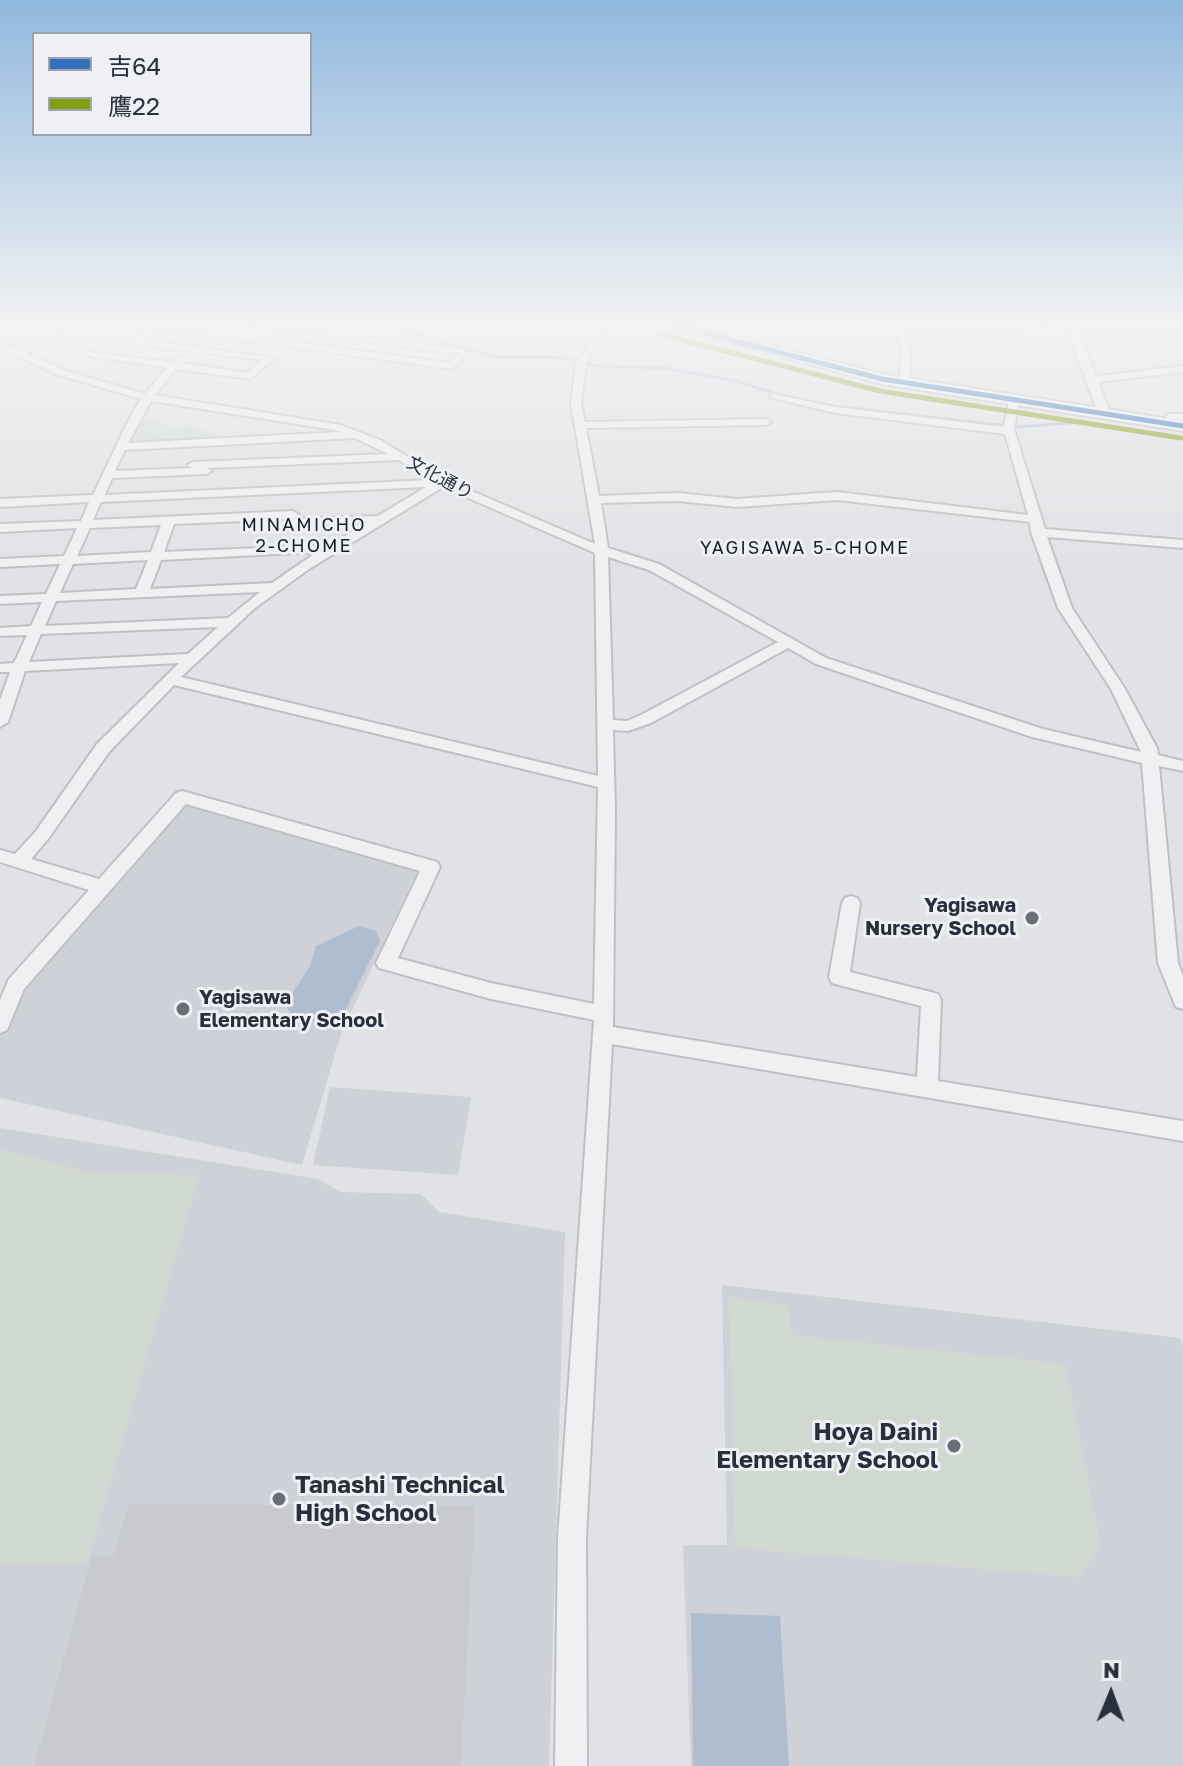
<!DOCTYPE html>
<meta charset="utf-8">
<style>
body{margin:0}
#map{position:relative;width:1183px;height:1766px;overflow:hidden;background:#e1e2e5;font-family:"Golos Text","Noto Sans JP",sans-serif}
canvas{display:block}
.legend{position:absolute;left:32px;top:32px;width:280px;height:104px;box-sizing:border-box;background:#eef0f5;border:2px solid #9fa3ab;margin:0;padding:10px 14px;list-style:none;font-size:24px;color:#282f3d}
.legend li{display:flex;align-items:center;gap:16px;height:40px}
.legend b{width:40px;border:2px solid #9fa3ab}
.north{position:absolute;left:1071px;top:1654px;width:80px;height:80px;-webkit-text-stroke:6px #eef0f5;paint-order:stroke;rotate:1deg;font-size:22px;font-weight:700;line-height:32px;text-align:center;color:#282f3d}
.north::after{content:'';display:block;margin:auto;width:28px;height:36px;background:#282f3d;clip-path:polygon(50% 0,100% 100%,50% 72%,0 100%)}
</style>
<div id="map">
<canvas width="1183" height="1766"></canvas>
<ul class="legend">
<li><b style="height:10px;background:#3071b9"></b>吉64</li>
<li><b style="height:10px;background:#849e14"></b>鷹22</li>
</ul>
<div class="north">N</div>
</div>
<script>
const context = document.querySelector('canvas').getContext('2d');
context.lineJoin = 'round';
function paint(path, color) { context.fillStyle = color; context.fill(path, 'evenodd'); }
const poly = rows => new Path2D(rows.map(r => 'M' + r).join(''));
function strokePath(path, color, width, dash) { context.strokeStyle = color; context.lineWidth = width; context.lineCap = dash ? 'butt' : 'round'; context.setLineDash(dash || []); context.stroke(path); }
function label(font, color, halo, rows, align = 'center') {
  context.font = font + ' "Golos Text","Noto Sans JP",sans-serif'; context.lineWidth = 6; context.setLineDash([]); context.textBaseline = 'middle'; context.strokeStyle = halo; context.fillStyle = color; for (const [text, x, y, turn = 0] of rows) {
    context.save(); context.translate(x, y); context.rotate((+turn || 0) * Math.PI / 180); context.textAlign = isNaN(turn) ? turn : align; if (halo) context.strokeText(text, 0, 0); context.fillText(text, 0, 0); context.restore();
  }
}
paint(poly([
 [185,803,419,867,341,1034,302,1165,0,1098,0,1034,25,984],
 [330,1087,471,1097,458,1175,313,1165],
 [0,1128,318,1179,340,1192,421,1194,439,1212,565,1232,549,1766,0,1766],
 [722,1285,1180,1338,1183,1346,1183,1766,691,1766,683,1545,727,1545]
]), '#cfd1d8');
paint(poly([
 [140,415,178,429,186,424,233,441,129,444],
 [0,1149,91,1173,199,1175,87,1564,0,1564],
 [729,1297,789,1305,791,1335,1065,1364,1101,1548,1078,1577,735,1548]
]), '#d0d9d1');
paint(poly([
 [359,926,376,931,380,941,337,1027,292,1016,285,1004,310,966,316,946],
 [691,1613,780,1616,789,1766,693,1766]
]), '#b0bdcf');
strokePath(poly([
 [381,323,493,357,556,357,599,366,666,368,735,381,787,397],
 [825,405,1017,427,1082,422]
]), '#b0bdcf', 3);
paint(poly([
 [129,1504,475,1506,461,1766,34,1766,92,1555,113,1556]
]), '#c9cacd');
const minor = poly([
 [60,323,70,323,27,354,67,371,145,394,167,367,91,357,86,354,88,352,171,362,179,356,184,359,181,363,248,373,262,360,131,344,131,340,155,323,450,363,457,354,241,324,261,323,466,350,466,354,453,369,157,329,142,340,275,358,250,379,176,369,155,395,341,425,380,440,446,480,595,544,571,403,576,364,601,323,610,323,586,364,581,403,585,422,766,419,771,422,766,425,586,428,599,496,678,493,737,499,837,492,1028,515,1005,434,835,413,769,397,774,394,835,407,1004,427,1009,401,1014,398,1019,401,1014,429,1045,529,1183,540,1183,548,1047,537,1072,608,1125,689,1157,748,1158,755,1183,761,1183,771,1159,766,1178,963,1183,976,1183,1009,1176,1007,1158,963,1142,763,1032,737,816,664,788,648,651,723,628,731,613,730,615,810,613,1027,917,1077,921,1006,839,985,832,983,829,977,842,903,845,898,851,896,857,898,860,903,850,972,931,992,938,994,941,1000,938,1081,1183,1121,1183,1141,612,1044,586,1538,587,1766,555,1766,558,1538,594,1020,491,999,379,968,376,963,420,871,186,804,24,989,7,1030,0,1033,0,1000,9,979,89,890,0,862,0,850,15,854,36,831,97,744,179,663,25,671,8,722,0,727,0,700,10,672,0,672,0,664,14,663,27,635,0,636,0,628,31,626,42,602,0,604,0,596,46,594,60,564,0,567,0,559,64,556,77,528,0,532,0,524,81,521,89,502,0,507,0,499,93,495,127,423,141,399,59,375,0,349,0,342,20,350,60,323],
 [151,401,335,430,341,432,128,443,151,401],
 [355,438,388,454,193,462,187,465,192,468,115,471,125,450,355,438],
 [399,460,430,480,105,495,112,478,206,474,212,471,207,468,399,460],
 [426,487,378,516,293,519,299,515,293,511,93,520,101,502,426,487],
 [443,487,595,553,598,776,181,677,255,608,309,569,443,487],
 [837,500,1030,522,1031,532,1058,608,1111,689,1141,752,1043,729,826,658,659,564,608,548,601,503,678,501,737,507,837,500],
 [292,519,275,523,281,527,368,522,330,545,164,552,174,524,292,519],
 [161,525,151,552,77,556,90,528,161,525],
 [317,552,272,583,150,589,161,560,317,552],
 [608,557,649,570,778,642,641,715,627,721,613,720,608,557],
 [148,560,136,589,60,593,73,564,148,560],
 [260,592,228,618,45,626,56,601,260,592],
 [218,627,188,654,29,662,41,634,218,627],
 [174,685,598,787,594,1004,491,983,398,958,440,867,437,862,182,791,176,793,99,879,31,859,48,839,109,752,174,685],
 [894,323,976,327,1074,323,976,333,905,329,911,351,910,377,905,380,900,377,901,351,894,323],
 [1183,323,1183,329,1073,333,1068,330,1073,327,1183,323],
 [1183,366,1183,372,1090,383,1085,380,1090,377,1183,366],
 [1171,414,1183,414,1183,420,1167,419,1167,415,1171,414]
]);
const tertiary = poly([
 [1064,323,1076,323,1108,407,1106,417,1095,414,1096,407,1064,323]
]);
const primary = poly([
 [659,323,684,323,882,374,1183,421,1183,431,882,384,659,323]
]);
strokePath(minor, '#bfc0c3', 4);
strokePath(tertiary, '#bfc0c3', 4);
strokePath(primary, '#bdbfc3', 4);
paint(minor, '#f0f0f2');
paint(tertiary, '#f0f0f2');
paint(primary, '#f5f5f6');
strokePath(poly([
 [667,323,882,379,1183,426]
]), '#3071b9', 5);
strokePath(poly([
 [663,335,880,391,1181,438]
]), '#849e14', 5);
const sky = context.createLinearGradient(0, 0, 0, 570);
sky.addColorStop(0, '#91b8de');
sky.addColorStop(0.57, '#f2f2f3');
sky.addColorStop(1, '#f2f2f300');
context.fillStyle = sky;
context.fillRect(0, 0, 1183, 570);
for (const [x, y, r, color] of [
 [1032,918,8,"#696e78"],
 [183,1009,8,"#696e78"],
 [954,1446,8,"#696e78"],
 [279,1499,8,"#696e78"]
]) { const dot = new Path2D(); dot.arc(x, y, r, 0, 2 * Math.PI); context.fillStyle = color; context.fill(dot); strokePath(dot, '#eef0f5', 3); }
label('18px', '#282f3d', '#eef0f5', [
 ["文化通り",440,478,28]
]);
context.letterSpacing = '2px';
label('18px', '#1b202e', '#eef0f5', [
 ["MINAMICHO",304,525],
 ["2-CHOME",304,546],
 ["YAGISAWA 5-CHOME",805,548]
]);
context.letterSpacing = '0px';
label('bold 20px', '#282f3d', '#eef0f5', [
 ["Yagisawa",1016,906],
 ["Nursery School",1016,929],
 ["Yagisawa",199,998,"left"],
 ["Elementary School",199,1021,"left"]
], 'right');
label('bold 24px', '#282f3d', '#eef0f5', [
 ["Hoya Daini",938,1432],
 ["Elementary School",938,1460],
 ["Tanashi Technical",295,1485,"left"],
 ["High School",295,1513,"left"]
], 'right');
</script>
